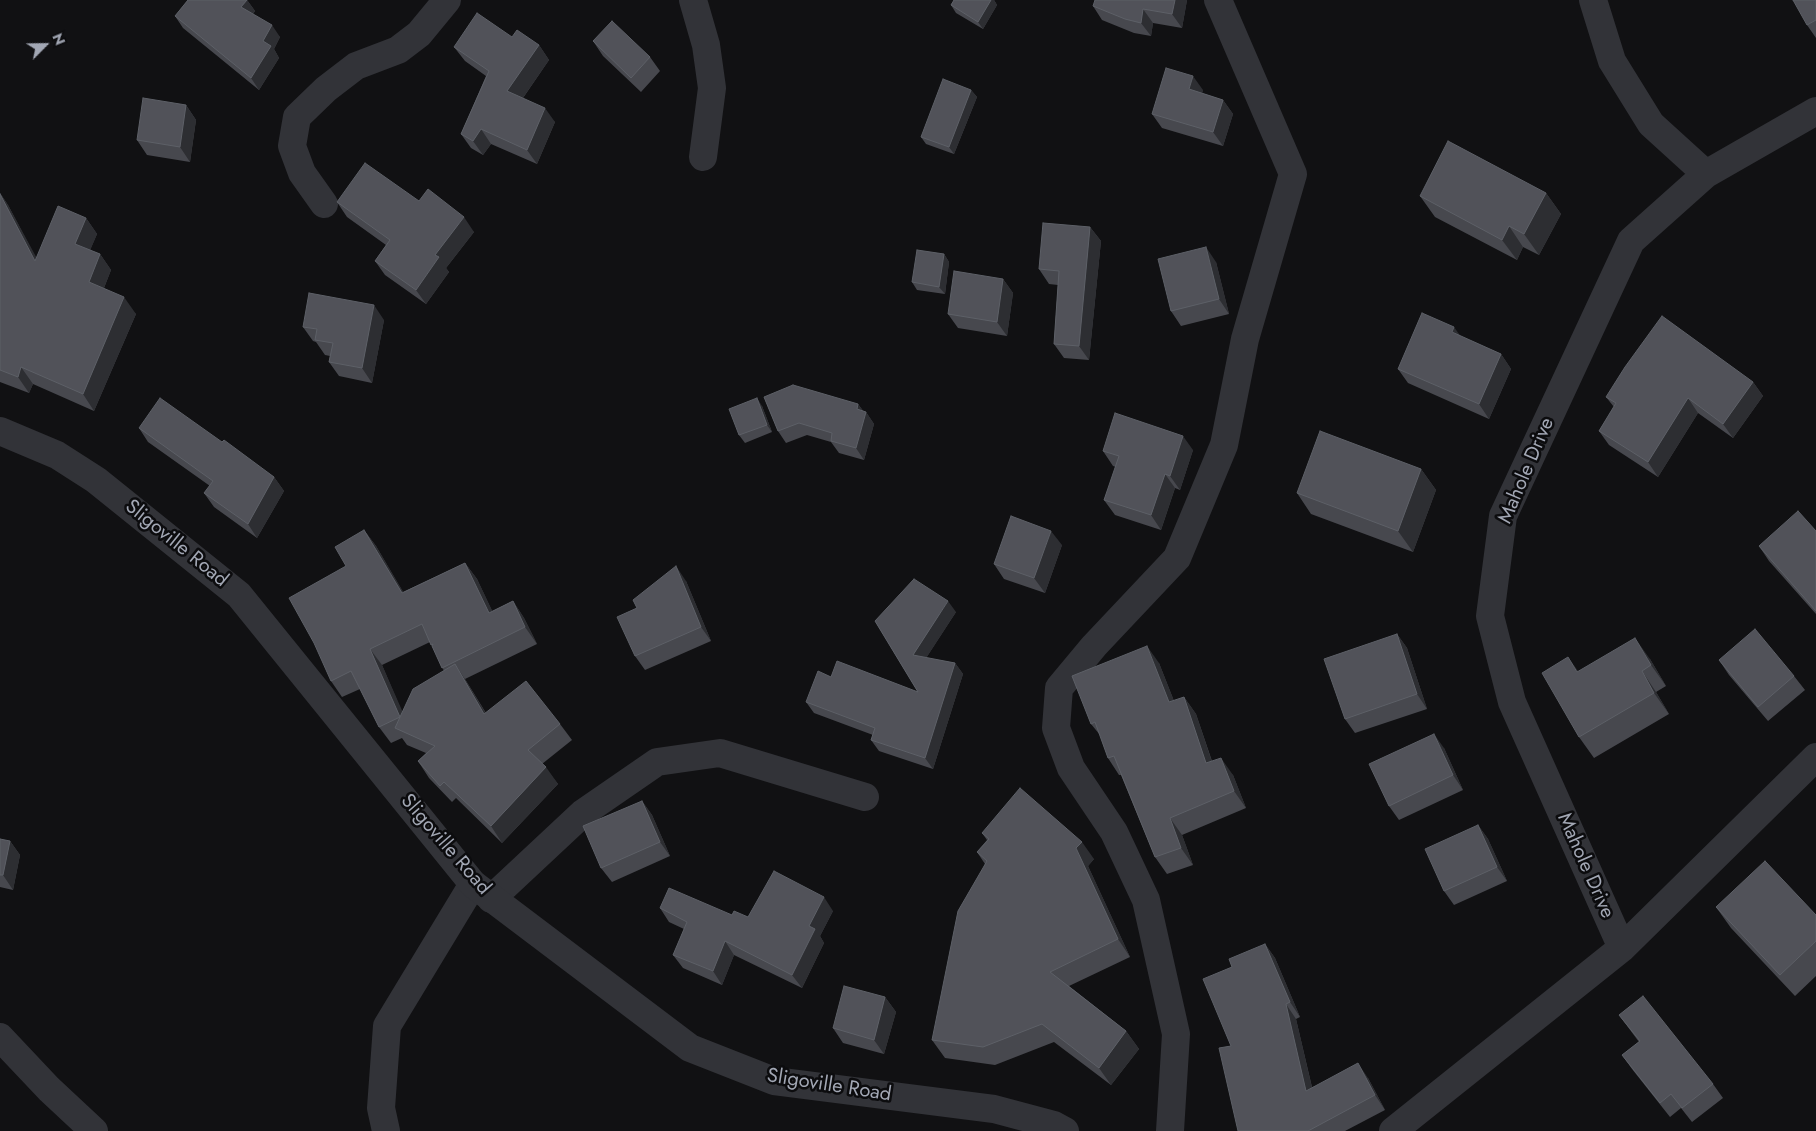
<!DOCTYPE html>
<style>
body{margin:0}
#map{position:relative;width:1816px;height:1131px;overflow:hidden;background:#111113;font-family:Jost,sans-serif}
canvas{display:block}
.north{position:absolute;left:20px;top:20px;width:50px;height:50px;-webkit-text-stroke:4px #0c0c0e;paint-order:stroke;rotate:67deg;font-size:14px;font-weight:700;line-height:20px;text-align:center;color:#a2a7b4}
.north::after{content:'';display:block;margin:auto;width:18px;height:22px;background:#a2a7b4;clip-path:polygon(50% 0,100% 100%,50% 72%,0 100%)}
</style>
<div id="map">
<canvas width="1816" height="1131"></canvas>
<div class="north">N</div>
</div>
<script>
const context = document.querySelector('canvas').getContext('2d');
context.lineJoin = 'round';
const poly = rows => new Path2D(rows.map(r => 'M' + r).join(''));
function strokePath(path, color, width, dash) { context.strokeStyle = color; context.lineWidth = width; context.lineCap = dash ? 'butt' : 'round'; context.setLineDash(dash || []); context.stroke(path); }
function paint(path, color) { context.fillStyle = color; context.fill(path, 'evenodd'); }
function label(font, color, halo, rows, align = 'center') {
  context.font = font + ' Jost,sans-serif'; context.lineWidth = 5; context.setLineDash([]); context.textBaseline = 'middle'; context.strokeStyle = halo; context.fillStyle = color; for (const [text, x, y, turn = 0] of rows) {
    context.save(); context.translate(x, y); context.rotate((+turn || 0) * Math.PI / 180); context.textAlign = isNaN(turn) ? turn : align; if (halo) context.strokeText(text, 0, 0); context.fillText(text, 0, 0); context.restore();
  }
}
strokePath(poly([
 [693,0,706,45,712,88,703,157],
 [1593,0,1612,61,1651,124,1706,174],
 [324,204,302,173,292,146,297,117,326,89,356,66,398,50,419,34,447,0],
 [491,899,583,813,657,762,720,753,865,797],
 [1622,948,1512,702,1490,616,1503,516,1631,241,1706,174,1816,111],
 [0,1037,49,1089,94,1131],
 [386,1131,381,1108,387,1026,473,884],
 [1170,1131,1176,1034,1146,900,1114,832,1071,768,1056,728,1059,688,1094,646,1177,558,1224,445,1245,339,1293,174,1218,0],
 [1393,1131,1622,948,1816,757]
]), '#323338', 28);
strokePath(poly([
 [0,431,57,455,96,480,239,595,473,884,690,1048,774,1081,994,1109,1054,1125,1065,1131]
]), '#323338', 28);
paint(poly([
 [188,0,247,0,255,11,253,14,280,37,274,49,279,58,259,90,183,28,175,16],
 [954,0,994,0,997,5,983,29,956,13,951,5],
 [1187,0,1182,28,1153,23,1151,36,1134,33,1102,20,1093,6],
 [1816,0,1816,38,1807,25],
 [512,37,539,45,549,60,523,98,555,122,537,164,491,144,483,155,471,148,461,134,486,76,465,61,454,47],
 [593,41,650,57,660,71,641,92,603,56],
 [971,90,977,97,954,154,926,144,921,137],
 [1203,90,1202,93,1223,100,1233,114,1223,146,1162,128,1152,114],
 [186,105,196,120,190,162,147,155,137,140],
 [0,193,8,205,36,258,86,218,97,234,90,250,100,254,111,270,104,288,136,314,94,411,33,384,29,393,0,382],
 [1546,193,1561,214,1539,255,1523,247,1517,260,1435,217,1420,196],
 [419,201,474,232,446,268,449,272,426,304,385,275,375,261,386,245,347,217,337,202],
 [1090,227,1101,241,1089,360,1064,358,1054,344,1058,285,1049,284,1039,269],
 [944,254,949,262,945,294,917,290,912,282],
 [1216,262,1229,314,1181,326,1171,311],
 [1003,279,1013,293,1007,336,958,328,948,314],
 [384,320,372,383,339,376,329,362,330,356,325,355,316,342,313,341,303,327],
 [1460,336,1501,354,1511,369,1489,419,1408,383,1398,369],
 [1753,382,1763,396,1733,438,1698,413,1658,477,1609,445,1599,431,1614,407,1606,397],
 [764,397,858,404,864,412,866,412,874,424,864,460,839,453,831,442,807,435,786,443,778,431],
 [762,406,772,432,745,443,739,435],
 [139,428,222,442,274,477,284,491,257,538,214,507,204,493,210,486,148,442],
 [1193,450,1180,490,1175,488,1161,530,1115,515,1104,500,1116,467,1113,466,1103,451],
 [1421,469,1436,490,1413,552,1311,514,1297,493],
 [364,530,376,546,403,592,465,563,477,579,492,611,513,601,524,618,537,644,465,679,486,713,560,724,572,740,542,764,558,784,502,843,456,798,452,802,429,778,418,761,426,753,407,745,402,738,391,743,379,727,360,689,342,697,331,681,346,566],
 [430,642,444,671,402,712,382,665],
 [1816,531,1816,614,1769,561,1759,546],
 [1062,545,1045,593,1004,579,994,564],
 [686,581,711,641,645,670,635,656,637,608],
 [956,612,926,658,955,663,963,674,933,769,879,751,871,740,873,735,814,713,806,702,918,692,875,621],
 [1397,634,1407,648,1427,709,1355,733,1345,719],
 [1650,659,1666,686,1656,692,1669,714,1594,758,1579,737],
 [1719,660,1794,676,1805,690,1768,721,1729,675],
 [1159,663,1174,701,1184,697,1196,714,1212,761,1233,775,1246,808,1182,835,1193,865,1167,874,1155,857,1121,775,1119,775,1108,758,1100,735,1091,724],
 [1444,748,1463,790,1399,820,1389,806],
 [642,801,652,815,670,856,612,882,601,868],
 [1478,825,1488,839,1507,881,1454,905,1444,891],
 [982,833,1094,859,1088,866,1130,957,1069,986,1126,1031,1139,1049,1111,1085,1054,1042,995,1065,945,1058,932,1040,985,864,977,852,987,840],
 [0,839,10,841,20,855,13,890,0,887],
 [1716,907,1816,915,1816,976,1795,996,1731,928],
 [660,908,748,917,833,911,820,936,824,943,802,988,734,955,722,985,683,968,673,955,684,929,669,922],
 [1265,944,1275,958,1300,1017,1296,1019,1312,1087,1368,1078,1385,1110,1345,1131,1238,1131,1232,967],
 [885,997,896,1012,884,1054,843,1043,833,1028],
 [1619,1015,1713,1084,1723,1098,1692,1122,1681,1108,1670,1117,1632,1069,1622,1055,1639,1042]
]), '#47484e');
paint(poly([
 [247,0,255,11,249,19,241,7],
 [991,0,994,0,997,5,983,29,978,22],
 [1175,0,1187,0,1182,28,1172,14],
 [1143,9,1153,23,1151,36,1141,23],
 [272,25,280,37,274,49,279,58,259,90,251,78,263,41],
 [539,45,549,60,518,105,507,91],
 [1193,76,1203,90,1199,104,1189,89],
 [971,90,977,97,954,154,949,147],
 [1223,100,1233,114,1223,146,1213,132],
 [186,105,196,120,190,162,180,147],
 [545,108,555,122,537,164,527,150],
 [481,129,491,144,483,155,473,141],
 [0,193,8,205,47,277,35,261,0,194],
 [1546,193,1561,214,1539,255,1524,234],
 [464,217,474,232,446,268,449,272,426,304,416,290,435,255],
 [86,218,97,234,86,260,75,244],
 [1509,226,1523,247,1517,260,1502,240],
 [1090,227,1101,241,1089,360,1079,346],
 [1206,247,1216,262,1229,314,1219,299],
 [100,254,111,270,100,298,89,282],
 [944,254,949,262,945,294,939,287],
 [1003,279,1013,293,1007,336,997,322],
 [124,297,136,314,94,411,83,394],
 [374,305,384,320,372,383,362,368],
 [1454,327,1464,341,1452,332],
 [1501,354,1511,369,1489,419,1479,404],
 [21,367,33,384,29,393,18,377],
 [1753,382,1763,396,1733,438,1723,424],
 [757,398,762,406,772,432,767,425],
 [1688,398,1698,413,1658,477,1648,462],
 [858,404,865,414,866,412,874,424,864,460,856,448,857,409],
 [1183,436,1193,450,1180,490,1170,476],
 [1421,469,1436,490,1413,552,1398,531],
 [1165,474,1175,488,1161,530,1151,515],
 [274,477,284,491,257,538,248,524],
 [364,530,376,546,414,610,402,593],
 [1051,531,1062,545,1045,593,1034,578],
 [465,563,477,579,501,629,489,613],
 [676,566,686,581,711,641,701,627],
 [513,601,524,618,537,644,525,627],
 [948,601,956,612,921,666,913,655],
 [1397,634,1407,648,1427,709,1417,694],
 [1635,638,1650,659,1666,686,1651,665],
 [1147,646,1159,663,1181,719,1169,702],
 [370,649,382,665,412,733,400,717],
 [1568,657,1583,678,1577,672],
 [955,663,963,674,933,769,925,758],
 [455,664,466,681,496,730,484,714],
 [1642,671,1656,692,1669,714,1654,693],
 [1184,697,1196,714,1218,780,1206,763],
 [1434,734,1444,748,1463,790,1453,775],
 [1221,758,1233,775,1246,808,1234,791],
 [546,767,558,784,502,843,491,826],
 [642,801,652,815,670,856,660,842],
 [1170,818,1182,835,1193,865,1181,848],
 [1478,825,1488,839,1507,881,1497,867],
 [10,841,20,855,13,890,3,875],
 [1082,842,1094,859,1088,866,1130,957,1118,939,1076,848],
 [824,897,833,911,820,936,824,943,802,988,792,975,809,926],
 [725,941,734,955,722,985,713,971],
 [1265,944,1275,958,1300,1017,1290,1002],
 [885,997,896,1012,884,1054,874,1040],
 [1286,1004,1296,1019,1316,1105,1306,1091],
 [1126,1031,1139,1049,1111,1085,1099,1068],
 [1358,1063,1368,1078,1385,1110,1375,1095]
]), '#2d2e32');
const building = poly([
 [188,0,247,0,241,7,272,25,263,41,271,46,251,78,175,16,188,0],
 [954,0,991,0,978,22,951,5,954,0],
 [1095,0,1175,0,1172,14,1143,9,1141,23,1125,19,1093,6,1095,0],
 [1793,0,1816,0,1816,20,1807,25,1793,0],
 [477,13,512,37,517,30,539,45,507,91,545,108,527,150,481,129,473,141,461,134,489,71,454,47,477,13],
 [612,21,650,57,631,78,593,41,612,21],
 [1166,68,1193,76,1189,89,1223,100,1213,132,1152,114,1166,68],
 [943,79,971,90,949,147,921,137,943,79],
 [143,98,186,105,180,147,137,140,143,98],
 [1448,141,1546,193,1524,234,1509,226,1502,240,1420,196,1448,141],
 [365,163,419,201,428,189,464,217,435,255,439,257,416,290,375,261,390,240,337,202,365,163],
 [0,194,35,261,58,206,86,218,75,244,100,254,89,282,124,297,83,394,21,367,18,377,0,370,0,194],
 [1043,223,1090,227,1079,346,1054,344,1059,271,1039,269,1043,223],
 [1206,247,1219,299,1171,311,1158,259,1206,247],
 [917,250,944,254,939,287,912,282,917,250],
 [954,271,1003,279,997,322,948,314,954,271],
 [309,293,374,305,362,368,329,362,333,343,315,340,317,329,303,327,309,293],
 [1422,313,1454,327,1452,332,1501,354,1479,404,1398,369,1422,313],
 [1662,316,1753,382,1723,424,1688,398,1648,462,1599,431,1616,403,1606,397,1625,367,1662,316],
 [793,385,858,404,857,409,866,412,856,448,831,441,832,433,799,423,778,431,764,397,793,385],
 [160,398,222,442,224,440,274,477,248,524,204,493,213,481,139,428,160,398],
 [757,398,767,425,739,435,729,409,757,398],
 [1115,413,1183,436,1170,476,1165,474,1151,515,1104,500,1119,456,1103,451,1115,413],
 [1320,431,1421,469,1398,531,1297,493,1320,431],
 [1798,511,1816,531,1816,611,1759,546,1798,511],
 [1011,516,1051,531,1034,578,994,564,1011,516],
 [364,530,402,593,465,563,489,613,513,601,525,627,442,668,432,646,433,644,431,645,422,624,370,649,400,717,413,689,455,664,484,714,526,681,560,724,528,750,546,767,491,826,444,782,440,786,418,761,435,746,395,728,400,717,379,727,351,671,331,681,314,643,289,598,346,566,335,547,364,530],
 [676,566,701,627,635,656,617,617,637,608,633,600,676,566],
 [914,579,948,601,913,655,955,663,925,758,871,740,875,728,806,702,818,671,831,677,837,661,918,692,875,621,914,579],
 [1755,629,1794,676,1758,707,1719,660,1755,629],
 [1397,634,1417,694,1345,719,1324,659,1397,634],
 [1635,638,1651,665,1642,671,1654,693,1579,737,1542,673,1568,657,1577,672,1635,638],
 [1147,646,1169,702,1184,697,1206,763,1221,758,1234,791,1170,818,1181,848,1155,857,1114,756,1108,758,1095,722,1091,724,1072,676,1147,646],
 [1434,734,1453,775,1389,806,1369,764,1434,734],
 [1020,788,1082,842,1076,848,1118,939,1050,972,1126,1031,1099,1068,1042,1024,983,1047,932,1040,958,911,987,861,977,852,989,839,982,833,1020,788],
 [642,801,660,842,601,868,583,826,642,801],
 [1478,825,1497,867,1444,891,1425,849,1478,825],
 [0,839,10,841,3,875,0,875,0,839],
 [1765,861,1816,915,1816,941,1780,975,1716,907,1765,861],
 [774,871,824,897,809,926,815,929,792,975,725,941,713,971,673,955,687,922,660,908,669,888,732,915,734,911,748,917,774,871],
 [1265,944,1290,1002,1286,1004,1306,1091,1358,1063,1375,1095,1308,1131,1238,1131,1219,1048,1231,1046,1203,979,1232,967,1229,959,1265,944],
 [844,986,885,997,874,1040,833,1028,844,986],
 [1643,996,1713,1084,1682,1108,1671,1094,1660,1103,1622,1055,1640,1041,1619,1015,1643,996]
]);
paint(building, '#515259');
strokePath(building, '#5d6067', 1);
label('20px', '#a2a7b4', '#0c0c0e', [
 ["Mahole Drive",1527,471,-67],
 ["Sligoville Road",176,544,39],
 ["Sligoville Road",445,845,49],
 ["Mahole Drive",1585,866,66],
 ["Sligoville Road",829,1086,9]
]);
</script>
